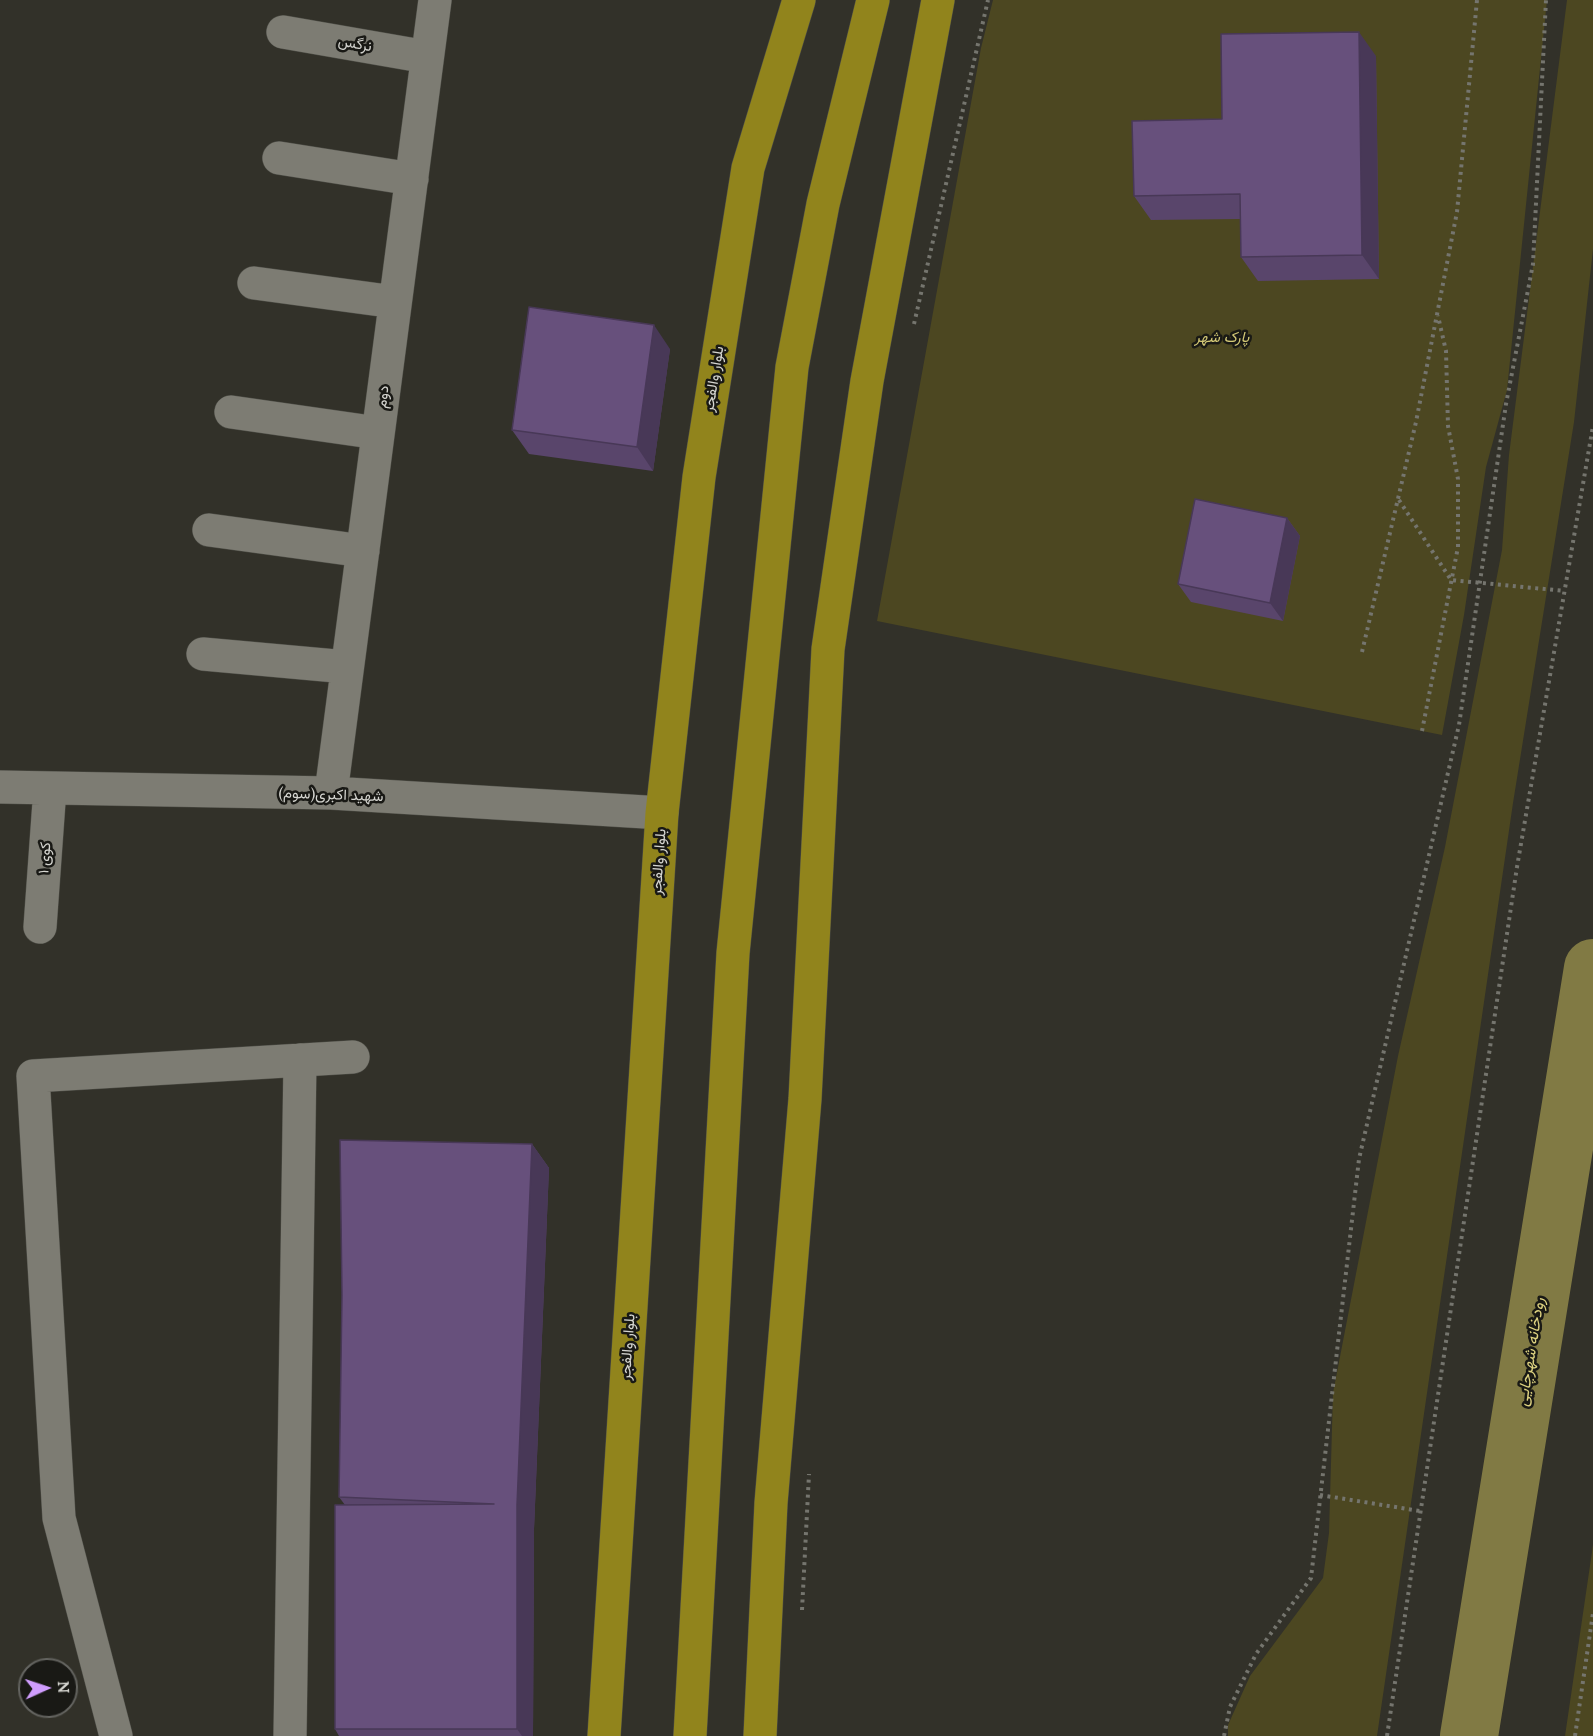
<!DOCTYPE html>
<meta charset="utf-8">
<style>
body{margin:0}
#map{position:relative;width:1593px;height:1736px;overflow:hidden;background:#323129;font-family:Lora,serif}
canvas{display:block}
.north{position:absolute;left:18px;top:1658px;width:60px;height:60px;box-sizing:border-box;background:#191915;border:2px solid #646460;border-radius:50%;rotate:87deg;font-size:16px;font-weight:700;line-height:24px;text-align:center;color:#d5d5d0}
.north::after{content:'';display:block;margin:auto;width:21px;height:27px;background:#d09dfe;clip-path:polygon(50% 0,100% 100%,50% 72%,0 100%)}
</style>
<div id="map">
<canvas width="1593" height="1736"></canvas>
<div class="north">N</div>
</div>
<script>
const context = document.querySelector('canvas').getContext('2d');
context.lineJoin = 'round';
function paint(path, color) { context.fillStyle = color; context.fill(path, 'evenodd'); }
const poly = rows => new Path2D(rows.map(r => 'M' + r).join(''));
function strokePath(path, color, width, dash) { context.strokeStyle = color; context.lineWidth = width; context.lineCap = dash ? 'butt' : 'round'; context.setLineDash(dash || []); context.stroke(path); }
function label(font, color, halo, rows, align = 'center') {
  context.font = font + ' Lora,Vazirmatn,serif'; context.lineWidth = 5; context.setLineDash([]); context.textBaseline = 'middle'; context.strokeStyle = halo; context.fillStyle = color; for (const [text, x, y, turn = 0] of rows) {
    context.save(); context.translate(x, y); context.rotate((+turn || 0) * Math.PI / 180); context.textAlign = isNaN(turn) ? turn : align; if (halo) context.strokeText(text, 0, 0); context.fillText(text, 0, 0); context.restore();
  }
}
paint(poly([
 [993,0,1547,0,1507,390,1486,467,1464,615,1442,735,877,621,981,48],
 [1567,0,1593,0,1593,249,1574,422,1513,803,1377,1736,1228,1736,1228,1725,1250,1676,1323,1578,1329,1533,1333,1393,1398,1056,1445,847,1502,550,1509,455],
 [1593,1544,1593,1736,1565,1736,1592,1552]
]), '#4c4721');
strokePath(poly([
 [1469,1736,1593,968]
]), '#817a44', 58);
const street = poly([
 [283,32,427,57],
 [279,158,412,179],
 [254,283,395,302],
 [231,412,378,433],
 [209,530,363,551],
 [203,654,347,667],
 [0,787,331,793,662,813],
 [331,793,435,0],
 [40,927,50,788],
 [116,1736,59,1518,33,1076,353,1057],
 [290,1736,300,1060]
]);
const highway = poly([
 [604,1736,662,813,699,477,748,168,799,0],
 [690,1736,733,953,792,367,823,204,873,0],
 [760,1736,771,1503,805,1099,828,649,867,381,938,0]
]);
strokePath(street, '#4e4e47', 34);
strokePath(highway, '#4e4e47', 34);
strokePath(poly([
 [914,324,988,0],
 [1399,500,1451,580,1565,591],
 [1362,652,1416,422,1457,212,1477,0],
 [1422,731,1458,547,1458,479,1448,426,1446,351,1438,316],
 [1320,1495,1420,1511],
 [802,1610,809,1474],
 [1224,1736,1230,1707,1256,1654,1311,1578,1359,1159,1459,725,1506,404,1533,264,1546,0],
 [1387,1736,1517,867,1593,426],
 [1575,1736,1593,1613]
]), '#75756e', 4, [3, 4.5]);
strokePath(street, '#7d7c73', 33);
strokePath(highway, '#91841c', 33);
paint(poly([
 [1376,56,1379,279,1258,281,1241,257,1240,219,1151,220,1134,196,1222,119],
 [670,349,653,471,529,454,512,430],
 [1287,518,1300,536,1283,621,1191,602,1178,584],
 [532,1144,549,1168,534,1529,533,1736,339,1736,335,1729,345,1505,339,1497]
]), '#59456b');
paint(poly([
 [1359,32,1376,56,1379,279,1362,255],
 [654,325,670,349,653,471,637,447],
 [1287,518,1300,536,1283,621,1270,603],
 [532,1144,549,1168,534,1529,533,1736,522,1736,517,1729,517,1505]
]), '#483857');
const building = poly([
 [1359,32,1362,255,1241,257,1240,194,1134,196,1132,121,1222,119,1221,34,1359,32],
 [529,307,654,325,637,447,512,430,529,307],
 [1195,499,1287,518,1270,603,1178,584,1195,499],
 [340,1140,532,1144,517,1505,517,1729,335,1729,335,1505,494,1504,339,1497,342,1295,340,1140]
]);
paint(building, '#67507c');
strokePath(building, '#483857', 1.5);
label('15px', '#d5d5d0', '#191915', [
 ["نرگس",355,44,10],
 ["بلوار والفجر",714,379,-81],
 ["دوم",383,397,-83],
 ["شهید اکبری(سوم)",331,795,2],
 ["کوی ۱",45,858,-86],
 ["بلوار والفجر",659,862,-86],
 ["بلوار والفجر",628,1347,-86]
]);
label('italic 15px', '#d4c976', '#191915', [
 ["پارک شهر",1222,338]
]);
label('italic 16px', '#ddd280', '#191915', [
 ["رودخانه شهرچایی",1531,1352,-81]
]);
</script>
